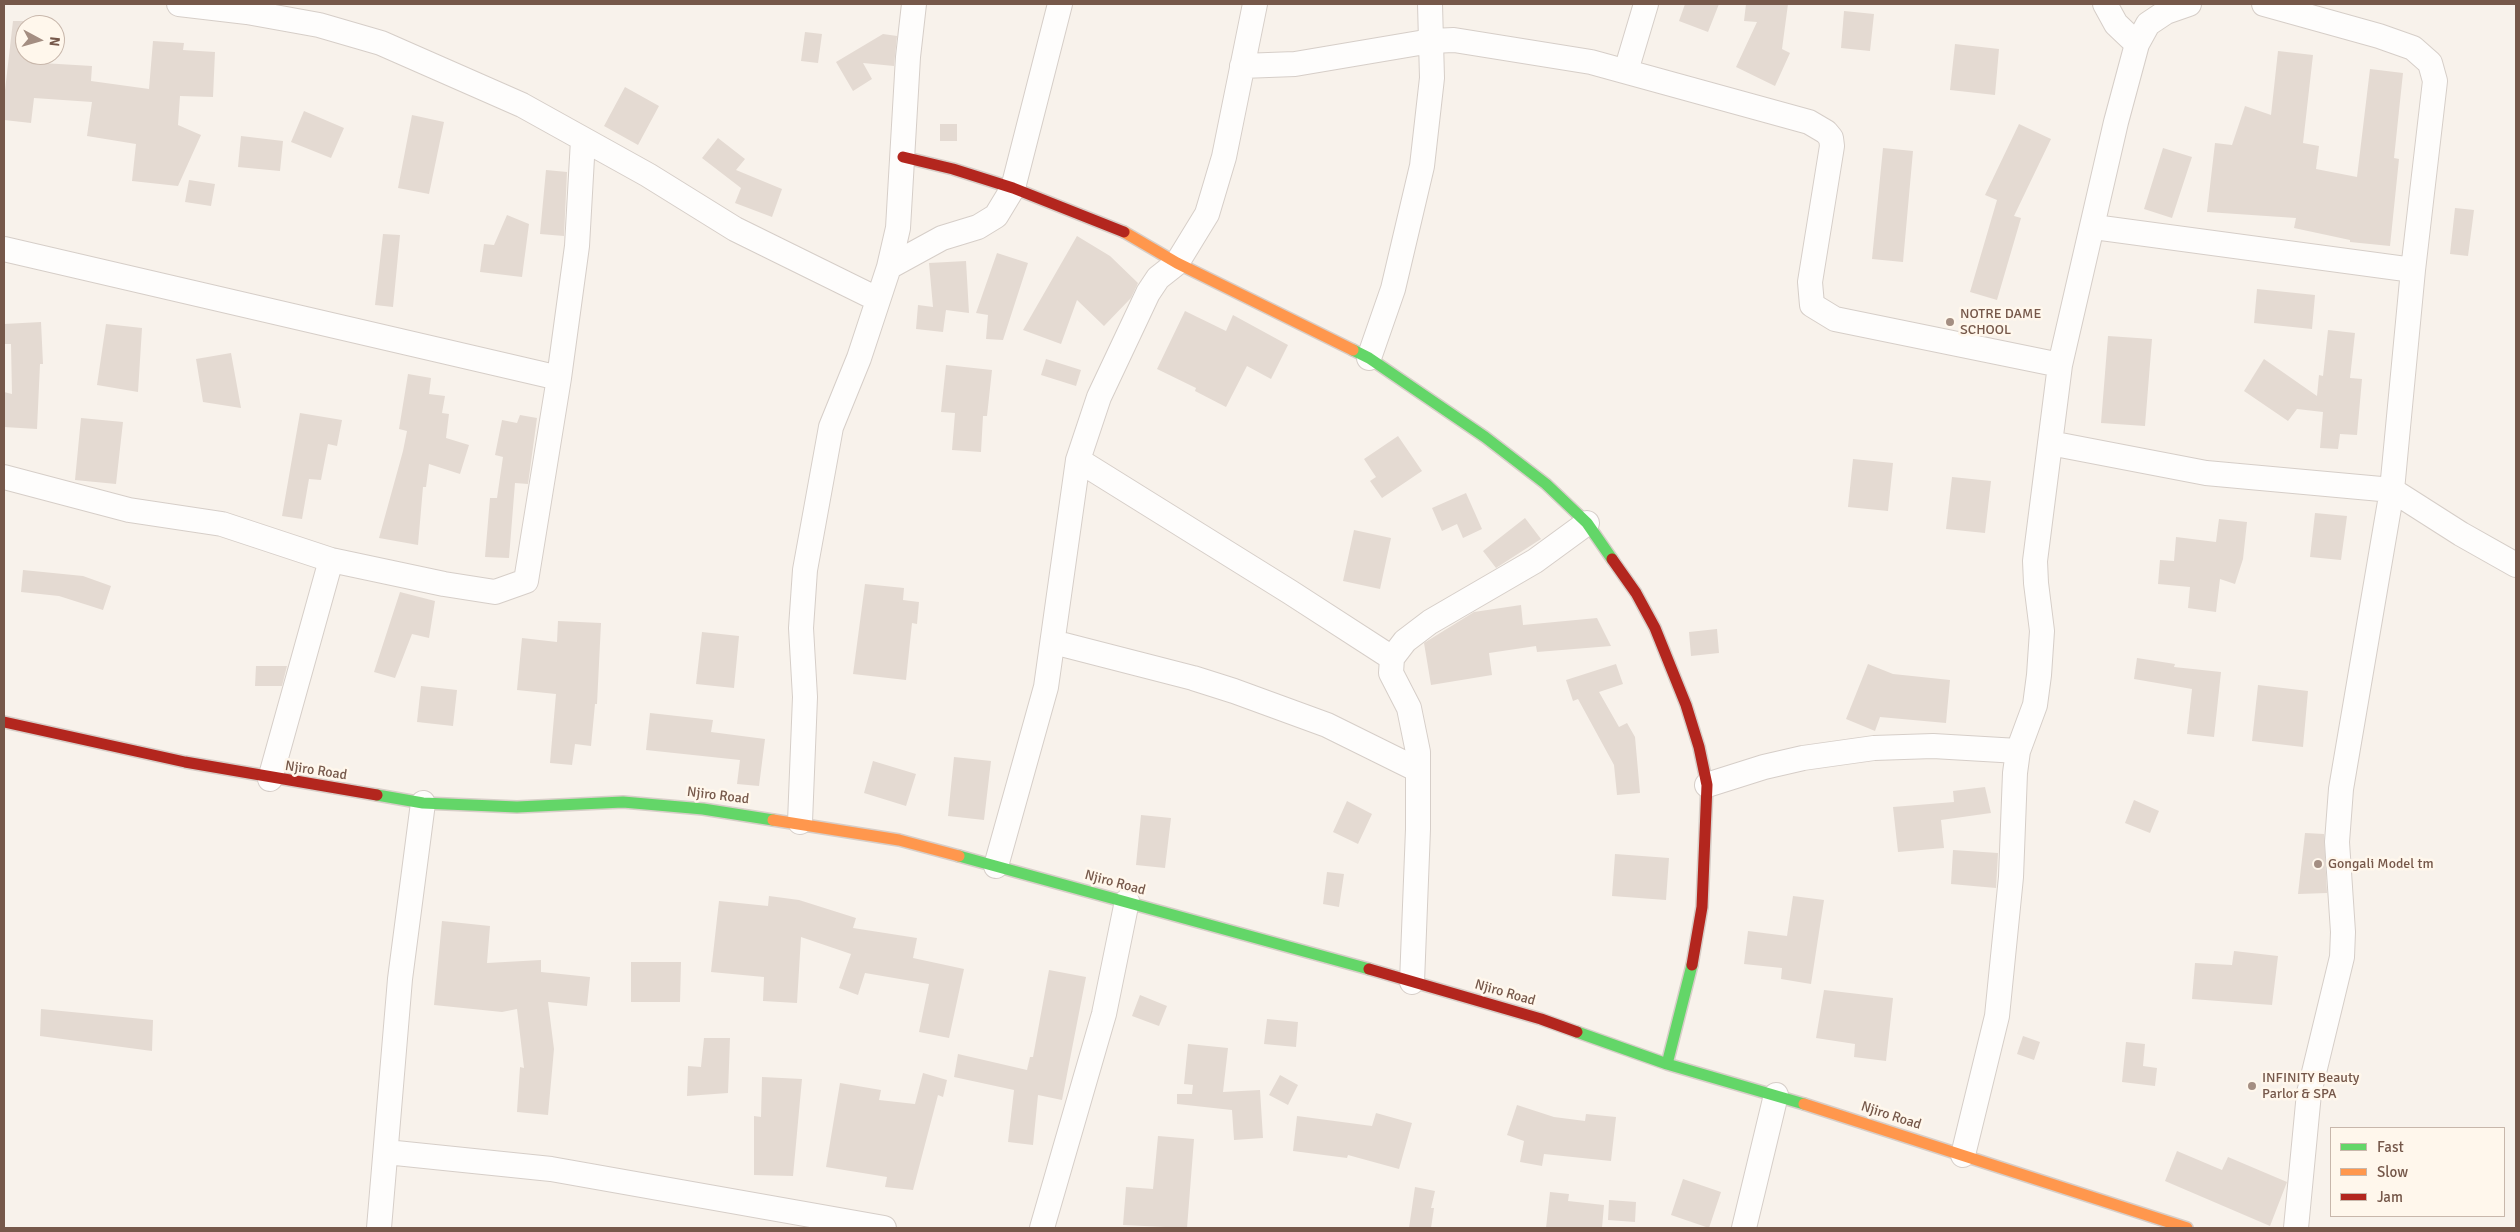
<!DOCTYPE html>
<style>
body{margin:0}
#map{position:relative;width:2520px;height:1232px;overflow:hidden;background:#f8f2eb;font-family:Signika,sans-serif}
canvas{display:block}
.frame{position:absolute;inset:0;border:5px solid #76584a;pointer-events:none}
.legend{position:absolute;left:2330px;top:1127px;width:175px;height:90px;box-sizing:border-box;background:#fff7ec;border:1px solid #c8b7ab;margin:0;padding:6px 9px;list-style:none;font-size:15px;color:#76584a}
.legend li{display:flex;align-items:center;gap:10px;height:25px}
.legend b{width:25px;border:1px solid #c8b7ab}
.north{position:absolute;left:15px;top:15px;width:50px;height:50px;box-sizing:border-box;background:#fff7ec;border:1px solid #c8b7ab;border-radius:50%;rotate:96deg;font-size:14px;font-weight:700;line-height:20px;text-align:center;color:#76584a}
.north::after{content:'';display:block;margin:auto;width:18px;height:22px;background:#a48e82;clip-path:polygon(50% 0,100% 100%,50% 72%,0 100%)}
</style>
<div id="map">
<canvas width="2520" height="1232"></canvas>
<div class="frame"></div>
<ul class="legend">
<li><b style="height:6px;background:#63d668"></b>Fast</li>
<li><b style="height:6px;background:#ff974d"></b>Slow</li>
<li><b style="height:6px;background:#b3261e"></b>Jam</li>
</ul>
<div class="north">N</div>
</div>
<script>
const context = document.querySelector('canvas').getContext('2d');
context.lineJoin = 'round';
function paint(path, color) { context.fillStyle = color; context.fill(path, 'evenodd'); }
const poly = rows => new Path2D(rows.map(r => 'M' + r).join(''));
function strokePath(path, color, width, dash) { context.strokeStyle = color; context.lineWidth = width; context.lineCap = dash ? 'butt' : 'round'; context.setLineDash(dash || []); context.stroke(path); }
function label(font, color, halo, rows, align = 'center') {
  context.font = font + ' Signika,sans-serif'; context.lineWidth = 5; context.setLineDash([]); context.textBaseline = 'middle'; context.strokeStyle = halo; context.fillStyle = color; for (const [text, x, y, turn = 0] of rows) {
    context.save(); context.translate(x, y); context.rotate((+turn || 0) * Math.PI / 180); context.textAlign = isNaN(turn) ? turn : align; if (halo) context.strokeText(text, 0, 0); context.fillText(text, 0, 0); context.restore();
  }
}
paint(poly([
 [1685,4,1719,4,1708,32,1679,21],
 [1746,4,1788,4,1782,49,1790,53,1775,86,1736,67,1757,22,1744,21],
 [1844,11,1874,14,1870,51,1841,48],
 [13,21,25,21,25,55,43,55,42,63,92,66,91,81,149,89,153,41,184,43,183,50,215,52,213,97,180,96,178,125,201,135,178,186,132,181,136,144,87,136,92,102,34,98,31,123,4,120,4,99],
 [805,32,822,34,818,63,801,61],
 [883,34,897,36,894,66,863,63,872,79,853,91,836,62],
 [1955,44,1999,49,1995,95,1950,90],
 [2278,51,2313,55,2303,143,2319,146,2316,169,2357,177,2370,69,2403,73,2394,158,2399,159,2390,246,2350,242,2350,240,2294,228,2296,218,2207,212,2215,143,2232,145,2245,106,2271,115],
 [625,87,659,106,638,145,604,126],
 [304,111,344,128,331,158,291,142],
 [412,115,444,122,429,194,398,188],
 [940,124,957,124,957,141,940,141],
 [2019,124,2051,139,2014,216,2021,218,1997,300,1970,292,1997,200,1985,195],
 [241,136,283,141,280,171,238,167],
 [718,138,745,159,736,170,782,189,772,217,735,203,741,188,702,158],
 [1883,148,1913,151,1903,262,1872,259],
 [2163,148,2192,157,2172,218,2144,209],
 [546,170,567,172,564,236,540,234],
 [189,180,215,184,211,206,185,202],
 [2455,208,2474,210,2468,256,2450,254],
 [507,215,529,224,522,277,480,272,484,244,494,245],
 [383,234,400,235,393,307,375,305],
 [1077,236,1110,256,1138,283,1131,298,1104,326,1077,300,1061,344,1023,330],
 [997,253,1028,263,1003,340,986,339,988,315,976,313],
 [966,261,969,313,946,310,943,332,916,329,918,305,933,307,929,263],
 [2257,289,2315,295,2312,329,2254,323],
 [1185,311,1226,331,1233,315,1288,345,1271,379,1247,366,1226,407,1195,391,1196,388,1157,369],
 [41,322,43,364,40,364,37,429,4,427,4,392,12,394,11,344,5,344,4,324],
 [106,324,142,328,138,392,97,385],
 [2328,330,2355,333,2350,378,2362,379,2357,435,2340,434,2338,449,2320,448,2323,412,2297,409,2288,421,2244,391,2264,359,2317,396,2319,375,2323,376],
 [2108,336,2152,339,2145,426,2101,423],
 [231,353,241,408,203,402,196,359],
 [1046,359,1081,370,1076,386,1041,375],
 [946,365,992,370,987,416,983,416,981,452,952,450,955,413,941,412],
 [408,374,431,378,429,394,445,396,442,413,449,414,446,438,469,445,460,474,429,464,426,487,423,487,418,545,379,538,403,451,407,431,399,429],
 [300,413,342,420,337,446,328,444,321,480,309,479,302,519,282,516],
 [520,415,537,418,528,484,515,483,509,558,485,557,490,498,497,498,503,457,495,455,502,420,517,423],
 [81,418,123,422,116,484,75,480],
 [1398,436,1422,471,1382,498,1370,481,1376,477,1364,459],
 [1853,459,1893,463,1888,511,1848,507],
 [1952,477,1991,481,1985,533,1946,529],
 [1466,493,1482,529,1463,538,1457,524,1442,531,1432,508],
 [2315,513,2347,516,2341,560,2310,557],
 [1525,518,1541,539,1496,568,1483,551],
 [2219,519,2247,522,2243,559,2235,584,2220,579,2216,612,2188,608,2190,587,2158,584,2160,560,2174,561,2176,537,2216,542],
 [1354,530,1391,538,1380,589,1343,581],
 [23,570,83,576,111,586,103,610,59,596,21,592],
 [865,584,904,588,903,600,919,602,917,624,912,623,906,680,853,674],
 [400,592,435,601,429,638,412,634,395,678,374,672],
 [1521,605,1523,625,1597,618,1611,646,1537,652,1536,646,1489,653,1492,675,1431,685,1424,643,1474,612],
 [558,621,601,623,597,704,595,704,591,746,575,744,572,765,550,763,556,694,517,690,522,638,557,642],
 [1717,629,1719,653,1691,656,1689,632],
 [702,632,739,636,734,688,696,684],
 [2137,658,2175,664,2174,667,2221,672,2214,737,2187,734,2192,689,2134,679],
 [1616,664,1623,684,1599,692,1619,727,1627,723,1635,737,1640,793,1617,795,1614,765,1578,699,1573,701,1566,680],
 [1868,664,1893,674,1950,680,1946,723,1880,717,1875,731,1846,719],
 [256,666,287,666,282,686,255,686],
 [2258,685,2308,691,2303,747,2252,741],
 [421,686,457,690,453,726,417,722],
 [650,713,713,720,711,732,765,739,759,786,737,784,740,760,646,750],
 [954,757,991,761,984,820,948,816],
 [873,761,916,774,906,806,864,793],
 [1985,787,1991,813,1941,820,1944,848,1898,852,1893,807,1954,802,1953,791],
 [2134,800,2159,811,2150,833,2125,823],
 [1347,801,1372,814,1358,844,1333,832],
 [1141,815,1171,818,1165,868,1136,865],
 [2305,833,2324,834,2327,893,2298,894],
 [1953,850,1998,853,1996,888,1951,884],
 [1615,854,1669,858,1666,900,1612,896],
 [1327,872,1344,874,1339,907,1323,904],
 [769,896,799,900,856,918,853,928,917,938,913,958,964,969,949,1038,919,1032,929,984,865,973,858,995,839,988,851,954,801,937,797,1003,763,1001,764,977,711,972,719,901,768,906],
 [1793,896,1824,900,1811,984,1781,979,1782,968,1744,964,1748,931,1787,936],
 [442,921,490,926,487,963,541,960,541,972,590,977,587,1006,548,1002,554,1049,548,1115,517,1112,520,1067,524,1068,517,1009,502,1012,434,1005],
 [2234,951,2278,956,2272,1005,2192,999,2195,963,2232,965],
 [631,962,681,962,680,1002,631,1002],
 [1049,970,1086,977,1062,1100,1038,1095,1033,1145,1008,1142,1014,1090,954,1077,958,1054,1027,1070,1030,1057,1033,1057],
 [1824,990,1893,998,1886,1061,1854,1057,1855,1044,1816,1038],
 [1140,995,1167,1006,1159,1026,1132,1016],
 [41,1009,153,1020,152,1051,40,1036],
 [1267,1019,1298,1022,1296,1047,1264,1044],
 [2023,1036,2040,1042,2034,1060,2017,1054],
 [704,1038,730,1038,728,1093,687,1096,688,1066,701,1067],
 [2126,1042,2145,1044,2143,1066,2157,1068,2155,1086,2122,1082],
 [1188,1044,1228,1048,1223,1092,1260,1090,1263,1138,1234,1140,1232,1110,1177,1104,1177,1094,1192,1094,1193,1085,1184,1084],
 [923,1073,947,1080,943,1097,938,1095,913,1190,885,1187,887,1177,826,1167,840,1083,881,1090,879,1100,915,1104],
 [1280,1075,1298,1085,1288,1105,1269,1095],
 [762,1077,802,1079,793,1176,754,1175,754,1116,761,1117],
 [1517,1105,1554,1117,1585,1121,1586,1114,1616,1117,1611,1161,1544,1154,1542,1166,1520,1162,1524,1141,1507,1135],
 [1376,1113,1412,1123,1399,1169,1348,1155,1347,1158,1293,1151,1297,1116,1372,1126],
 [1158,1136,1194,1139,1187,1228,1123,1225,1126,1187,1153,1189],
 [2177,1151,2222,1170,2228,1157,2287,1182,2270,1226,2165,1181],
 [1683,1179,1721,1192,1709,1228,1671,1215],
 [1415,1187,1435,1191,1431,1208,1434,1208,1431,1228,1409,1228],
 [1550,1192,1569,1194,1568,1201,1604,1205,1602,1228,1546,1228],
 [1609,1200,1636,1202,1635,1222,1608,1220]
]), '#e4dad2');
const street = poly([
 [179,4,247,12,319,25,381,43,522,105,648,175,735,229,877,299],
 [2105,4,2116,24,2137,44],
 [2264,4,2379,36,2413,48,2430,63,2435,81,2413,270,2392,490,2341,789,2337,842,2343,932,2342,957,2309,1093,2296,1228],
 [1242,66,1295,64,1431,41,1454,40,1591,62,1809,122,1826,132,1831,138,1832,146,1810,282,1812,305,1835,319,2060,365],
 [1626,71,1646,4],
 [2094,227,2413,270],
 [4,249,559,378],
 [889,267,942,238,978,227,996,216,1013,188,1060,4],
 [1369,358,1393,289,1422,166,1432,78,1430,4],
 [2050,443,2206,473,2392,490,2461,534,2516,565],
 [1078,460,1290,592,1392,658],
 [4,477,129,510,222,524,331,560,444,584,495,592,526,581,559,378,577,246,583,140],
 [1053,642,1193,678,1234,691,1327,725,1418,770],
 [270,779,331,560],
 [1707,785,1764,767,1803,758,1874,748,1933,746,2018,751],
 [800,822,805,697,801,628,805,570,831,427,859,358,889,267,898,228,908,57,914,4],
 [996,866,1046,687,1078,460,1099,397,1148,293,1158,278,1177,263,1207,214,1224,157,1255,4],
 [1412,982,1418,829,1418,752,1409,708,1391,673,1392,658,1405,641,1430,622,1535,561,1587,523],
 [386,1152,551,1169,884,1228],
 [1963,1155,1997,1016,2011,877,2015,773,2018,751,2035,705,2039,675,2042,631,2036,583,2035,561,2060,365,2116,122,2137,44,2148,24,2166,12,2189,4],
 [379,1228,400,979,423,803],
 [1042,1228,1104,1014,1127,901],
 [1744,1228,1776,1095]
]);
const fast = poly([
 [1353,350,1369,358,1485,437,1546,484,1587,523,1612,559],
 [377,795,423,803,517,807,623,802,703,809,773,820],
 [959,856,1369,969],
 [1577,1032,1667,1064,1804,1104],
 [1667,1064,1692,965]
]);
const slow = poly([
 [1124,232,1177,263,1353,350],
 [773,820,899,840,959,856],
 [1804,1104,2187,1228]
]);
const jam = poly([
 [903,157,953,169,1013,188,1124,232],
 [1612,559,1636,593,1655,628,1686,705,1699,747,1707,785,1702,907,1692,965],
 [4,722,185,762,377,795],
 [1369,969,1541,1019,1577,1032]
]);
strokePath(street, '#d6cec8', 26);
strokePath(fast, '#d7cec8', 14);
strokePath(slow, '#d7cec8', 14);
strokePath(jam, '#d7cec8', 14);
strokePath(street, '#fefdfc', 24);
strokePath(fast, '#63d668', 11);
strokePath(slow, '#ff974d', 11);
strokePath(jam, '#b3261e', 11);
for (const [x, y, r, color] of [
 [1950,322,5,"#a48e82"],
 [2318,864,5,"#a48e82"],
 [2252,1086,5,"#a48e82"]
]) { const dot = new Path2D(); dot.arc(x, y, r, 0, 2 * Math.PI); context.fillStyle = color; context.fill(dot); strokePath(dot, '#fff7ec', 2); }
label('14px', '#76584a', '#fff7ec', [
 ["NOTRE DAME",1960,314],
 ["SCHOOL",1960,330],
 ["Gongali Model tm",2328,864],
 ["INFINITY Beauty",2262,1078],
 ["Parlor & SPA",2262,1094]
], 'left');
label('14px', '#76584a', '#fff7ec', [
 ["Njiro Road",316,771,9],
 ["Njiro Road",718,796,7],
 ["Njiro Road",1115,883,15],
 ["Njiro Road",1505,993,16],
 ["Njiro Road",1891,1116,18]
]);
</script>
